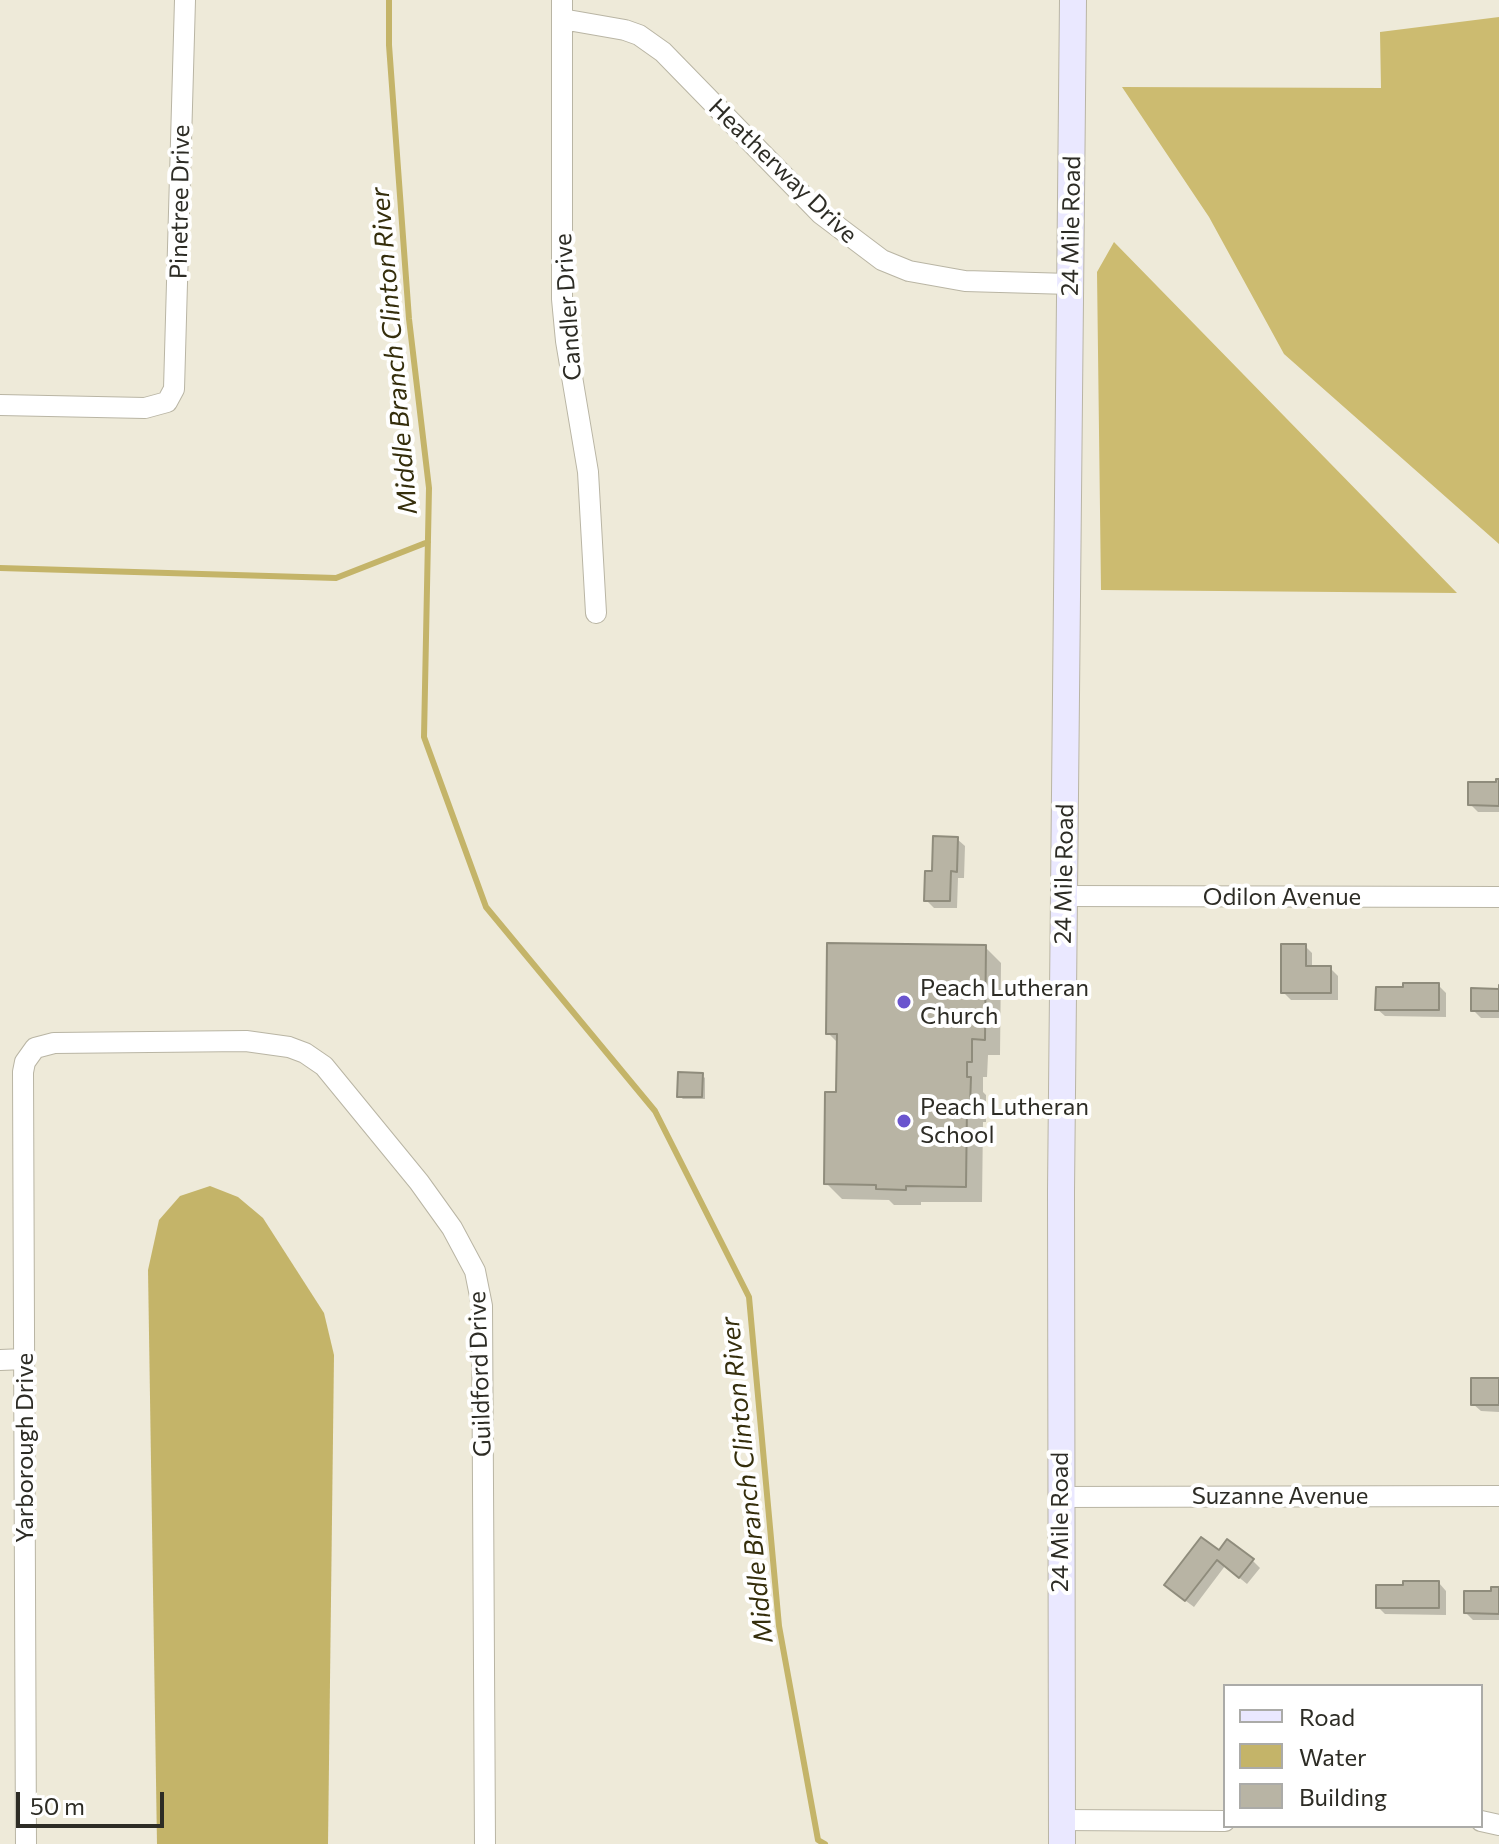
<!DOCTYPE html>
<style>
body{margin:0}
#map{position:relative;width:1499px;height:1844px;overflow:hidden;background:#eeead9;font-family:Commissioner,sans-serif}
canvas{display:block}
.legend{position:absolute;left:1223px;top:1684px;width:260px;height:144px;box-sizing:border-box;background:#fff;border:2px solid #ababa8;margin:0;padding:10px 14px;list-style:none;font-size:24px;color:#2d2c25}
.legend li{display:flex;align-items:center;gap:16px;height:40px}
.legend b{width:40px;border:2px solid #ababa8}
.scale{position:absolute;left:16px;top:1792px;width:148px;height:36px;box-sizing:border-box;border:4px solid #2d2c25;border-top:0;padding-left:10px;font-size:24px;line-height:28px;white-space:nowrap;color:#2d2c25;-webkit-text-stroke:6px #fff;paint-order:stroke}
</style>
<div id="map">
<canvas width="1499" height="1844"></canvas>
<ul class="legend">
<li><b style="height:10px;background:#eae8ff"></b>Road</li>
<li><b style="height:22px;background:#c4b469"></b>Water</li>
<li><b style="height:22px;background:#b8b4a4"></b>Building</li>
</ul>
<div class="scale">50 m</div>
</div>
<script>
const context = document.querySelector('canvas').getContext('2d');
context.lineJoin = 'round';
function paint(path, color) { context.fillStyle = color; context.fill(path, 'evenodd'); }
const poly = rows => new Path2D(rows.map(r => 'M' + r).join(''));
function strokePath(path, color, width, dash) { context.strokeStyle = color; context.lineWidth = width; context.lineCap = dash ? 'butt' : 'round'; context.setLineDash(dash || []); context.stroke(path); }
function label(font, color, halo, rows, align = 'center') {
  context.font = font + ' Commissioner,sans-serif'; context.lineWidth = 8; context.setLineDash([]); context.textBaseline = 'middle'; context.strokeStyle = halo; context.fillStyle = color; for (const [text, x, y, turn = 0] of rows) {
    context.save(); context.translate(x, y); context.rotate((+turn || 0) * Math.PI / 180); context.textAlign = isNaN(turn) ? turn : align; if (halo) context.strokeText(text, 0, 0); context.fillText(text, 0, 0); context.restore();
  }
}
paint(poly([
 [1499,17,1499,544,1284,354,1209,217,1122,87,1381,88,1380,32],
 [1114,242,1457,593,1101,590,1097,272]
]), '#ccbb70');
paint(poly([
 [210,1186,238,1197,263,1218,324,1313,334,1355,328,1844,157,1844,148,1270,159,1220,180,1196]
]), '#c4b469');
paint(poly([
 [1499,781,1499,812,1478,812,1470,804],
 [957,839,965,846,964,878,958,878,957,908,934,908,926,900,934,873],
 [1305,946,1312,953,1312,968,1330,968,1338,976,1338,1000,1291,1000,1283,992],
 [985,947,1001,963,1000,1055,988,1055,987,1077,983,1077,983,1092,986,1095,986,1122,983,1122,982,1202,921,1202,921,1205,894,1205,889,1200,842,1199,826,1183,838,1094,839,1044,828,1033],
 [1438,985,1446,993,1446,1017,1385,1016,1377,1009],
 [1499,989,1499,1018,1481,1018,1473,1010,1473,990],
 [702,1075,705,1078,705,1099,683,1099,679,1096],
 [1499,1380,1499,1412,1481,1411,1473,1404],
 [1219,1553,1252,1560,1260,1568,1247,1584,1225,1566,1194,1607,1174,1592],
 [1439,1583,1446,1591,1446,1615,1385,1614,1378,1607],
 [1499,1589,1499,1620,1473,1620,1466,1613]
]), '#0003');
strokePath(poly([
 [389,0,389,45,409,319,429,488,424,737,486,907,655,1111,749,1297,779,1626,818,1840,825,1844],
 [0,568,336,578,428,542]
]), '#c4b469', 6);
const building = poly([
 [1496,779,1499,779,1499,806,1468,805,1468,782,1496,782,1496,779],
 [933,836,958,837,957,872,951,871,950,901,924,901,925,871,932,871,933,836],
 [827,943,986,945,985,1040,972,1039,972,1062,967,1062,967,1077,971,1077,970,1107,967,1107,966,1187,906,1186,906,1190,876,1189,876,1185,824,1184,825,1092,836,1092,837,1034,826,1034,827,943],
 [1281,944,1306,944,1306,966,1331,966,1331,993,1281,993,1281,944],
 [1403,983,1439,983,1439,1010,1375,1010,1376,987,1403,987,1403,983],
 [1499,985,1499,1011,1471,1011,1471,988,1499,989,1499,985],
 [678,1072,703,1073,702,1097,677,1097,678,1072],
 [1471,1378,1499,1378,1499,1405,1471,1405,1471,1378],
 [1201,1537,1219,1550,1227,1539,1254,1559,1239,1578,1217,1560,1185,1601,1164,1585,1201,1537],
 [1403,1581,1439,1581,1439,1608,1376,1608,1376,1585,1403,1585,1403,1581],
 [1491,1587,1499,1587,1499,1614,1464,1613,1464,1591,1491,1591,1491,1587]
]);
paint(building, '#b8b4a4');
strokePath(building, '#8f8c7c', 2);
const street = poly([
 [562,0,562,299,566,341,588,472,596,613],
 [562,19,625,30,639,35,663,52,821,214,882,260,909,271,965,281,1070,284],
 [0,405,145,408,167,402,174,389,185,0],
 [1064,896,1499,897],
 [0,1360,25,1359],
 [1060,1497,1499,1496],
 [1061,1820,1225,1821],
 [1481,1821,1499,1825],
 [26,1844,23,1072,25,1062,35,1048,54,1043,246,1041,289,1047,305,1053,324,1066,419,1182,452,1228,475,1271,482,1306,485,1844]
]);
const secondary = poly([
 [1062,1844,1061,1191,1073,0]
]);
strokePath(street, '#b9b5a4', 22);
strokePath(secondary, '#b9b5a4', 28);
strokePath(street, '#fff', 20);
strokePath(secondary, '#eae8ff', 26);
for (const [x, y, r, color] of [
 [904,1002,8,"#6a54ce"],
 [904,1121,8,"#6a54ce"]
]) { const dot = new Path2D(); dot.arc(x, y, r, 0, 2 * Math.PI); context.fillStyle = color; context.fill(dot); strokePath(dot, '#fff', 3); }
label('24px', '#2d2c25', '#fff', [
 ["Heatherway Drive",783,171,44],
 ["Pinetree Drive",180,202,-89],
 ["24 Mile Road",1071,226,-89],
 ["Candler Drive",568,307,-94],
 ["24 Mile Road",1064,874,-89],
 ["Odilon Avenue",1282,897],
 ["Guildford Drive",480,1374,-92],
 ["Yarborough Drive",25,1448,-90],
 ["Suzanne Avenue",1280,1496],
 ["24 Mile Road",1060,1522,-90]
]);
label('24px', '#2d2c25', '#fff', [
 ["Peach Lutheran",920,988],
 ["Church",920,1016],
 ["Peach Lutheran",920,1107],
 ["School",920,1135]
], 'left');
label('italic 26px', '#352e0c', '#fff', [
 ["Middle Branch Clinton River",394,351,-95],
 ["Middle Branch Clinton River",747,1480,-96]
]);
</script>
